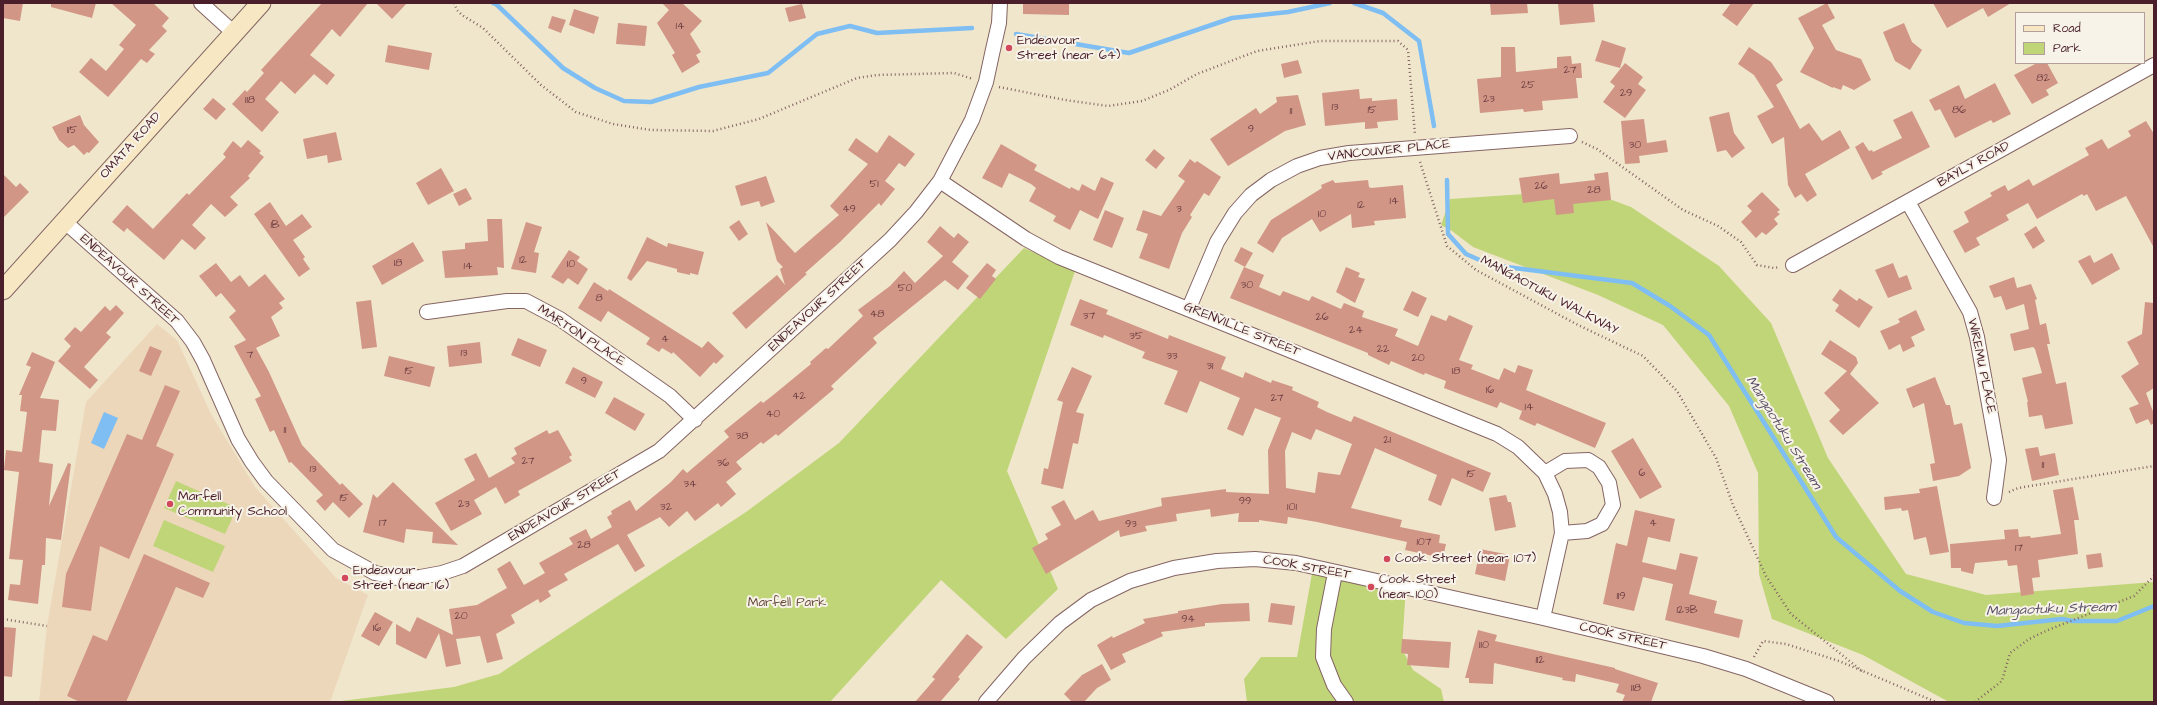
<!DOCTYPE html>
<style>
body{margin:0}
#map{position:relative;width:2157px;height:705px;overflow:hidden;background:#f0e6cc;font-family:"Architects Daughter",sans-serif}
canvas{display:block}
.frame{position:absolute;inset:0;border:4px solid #4a1f2b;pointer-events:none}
.legend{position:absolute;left:2015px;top:12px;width:130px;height:52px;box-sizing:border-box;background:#f7f3e8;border:1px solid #b29e9c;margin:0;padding:5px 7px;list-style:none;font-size:12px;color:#4a1f2b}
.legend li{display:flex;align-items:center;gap:8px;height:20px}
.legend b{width:20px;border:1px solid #b29e9c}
</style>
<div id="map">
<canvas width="2157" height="705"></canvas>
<div class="frame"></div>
<ul class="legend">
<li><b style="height:5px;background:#f7e8c3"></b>Road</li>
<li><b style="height:11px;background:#c0d578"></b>Park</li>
</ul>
</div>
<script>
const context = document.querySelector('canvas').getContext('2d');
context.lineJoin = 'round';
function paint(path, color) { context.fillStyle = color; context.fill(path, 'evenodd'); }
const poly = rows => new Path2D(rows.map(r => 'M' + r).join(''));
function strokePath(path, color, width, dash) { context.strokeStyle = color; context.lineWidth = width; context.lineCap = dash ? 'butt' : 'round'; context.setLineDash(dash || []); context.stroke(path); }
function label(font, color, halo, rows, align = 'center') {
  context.font = font + ' "Architects Daughter",sans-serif'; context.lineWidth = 4; context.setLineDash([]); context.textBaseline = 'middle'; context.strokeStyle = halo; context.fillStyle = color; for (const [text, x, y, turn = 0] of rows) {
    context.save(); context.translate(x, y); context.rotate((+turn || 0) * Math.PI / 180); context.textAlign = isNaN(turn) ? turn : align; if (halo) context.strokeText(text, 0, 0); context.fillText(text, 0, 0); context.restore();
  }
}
paint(poly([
 [157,324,177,340,211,414,255,487,336,578,368,595,330,702,39,702,47,626,86,402]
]), '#edd7bb');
paint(poly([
 [1585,190,1631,207,1719,266,1771,323,1828,458,1906,574,1986,595,2154,582,2154,700,2150,702,1949,702,1863,655,1772,619,1759,574,1758,473,1729,406,1663,325,1598,295,1473,247,1452,231,1441,225,1450,199],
 [1024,248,1075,271,1007,471,1058,589,1006,639,941,580,830,702,333,702,454,687,499,674,746,512,839,443],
 [176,481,237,508,225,534,164,508],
 [164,520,225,546,213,572,153,546],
 [1313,568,1406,586,1402,649,1413,670,1441,689,1444,702,1247,702,1244,679,1261,657,1297,657]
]), '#c0d578');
paint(poly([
 [104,412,118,418,104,449,91,443]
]), '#7ebef3');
strokePath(poly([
 [493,3,496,4,563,68,595,88,624,101,651,102,699,87,768,73,817,34,850,26,877,33,972,28],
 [1354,3,1383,13,1419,41,1434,126],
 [1016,34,1129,53,1232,18,1288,12,1330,3],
 [1447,180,1448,234,1466,254,1491,265,1632,283,1670,306,1709,335,1836,537,1900,591,1933,612,1964,623,1997,626,2062,619,2073,621,2117,621,2154,606]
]), '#7ebef3', 4.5);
paint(poly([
 [4,3,23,3,20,21,3,18],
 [51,3,96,3,92,18,51,7],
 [111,3,153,3,169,18,162,26,167,31,149,50,155,54,147,63,141,59,108,97,79,72,91,58,106,71,124,49,119,45,136,25],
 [322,3,368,3,340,37,332,29,310,55,335,75,327,85,314,74,295,94,281,81,265,99,279,112,262,132,232,104,245,90,247,92,264,73,261,70],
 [376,3,407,3,392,19],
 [662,3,682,3,702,21,690,34,701,52,696,55,700,62,682,73,672,55,675,53,657,23,669,10],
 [1023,3,1069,3,1069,15,1023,14],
 [1490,3,1527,3,1528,13,1491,15],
 [1558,3,1593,3,1595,22,1560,25],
 [1731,3,1754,3,1737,26,1722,15],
 [1827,3,1835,18,1822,25,1836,50,1861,59,1871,80,1854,90,1843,85,1841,90,1833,87,1833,88,1800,72,1814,48,1798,18],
 [1933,3,2011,3,1988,17,1983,8,1947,28],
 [802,4,806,18,789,22,785,8],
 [574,9,599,17,594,34,569,25],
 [552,16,566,20,561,33,548,28],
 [618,23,647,26,645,46,616,44],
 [1904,23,1912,42,1922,50,1910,70,1895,61,1883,32],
 [1602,40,1626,48,1620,68,1595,61],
 [388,45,432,53,429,70,385,62],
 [1501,47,1515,47,1516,72,1557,68,1557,57,1571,56,1572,64,1581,63,1582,78,1576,78,1578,98,1542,101,1543,110,1524,112,1523,109,1480,113,1477,79,1501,77],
 [1749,47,1771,62,1783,80,1776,85,1800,129,1809,123,1822,141,1840,130,1850,148,1805,174,1817,195,1807,202,1801,194,1795,198,1788,185,1784,137,1772,144,1757,116,1774,107,1754,75,1738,64],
 [1298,60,1302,73,1284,78,1281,64],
 [1625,63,1643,77,1638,84,1646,90,1625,118,1603,102,1615,86,1610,82],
 [2037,63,2047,63,2058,83,2046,90,2049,95,2032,104,2014,75],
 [1995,83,2011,114,1993,123,1991,120,1955,138,1940,109,1935,111,1929,100,1959,85,1965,99],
 [1359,89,1360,99,1372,98,1372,101,1397,99,1398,120,1377,122,1378,128,1365,129,1365,122,1325,126,1322,93],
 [1298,95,1306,125,1285,131,1228,166,1210,139,1256,108,1260,114,1277,102,1276,97],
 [213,98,226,109,216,120,203,109],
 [1912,111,1930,147,1881,172,1883,174,1872,180,1855,147,1863,142,1869,151,1872,150,1873,152,1902,138,1893,120],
 [1729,112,1734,133,1745,148,1732,158,1726,150,1717,152,1709,117],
 [80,115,84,125,99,142,89,153,87,152,84,155,74,145,68,148,59,140,52,127],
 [1644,119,1647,143,1666,140,1668,152,1639,156,1640,163,1625,164,1621,121],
 [2146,121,2154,134,2154,248,2126,196,2096,211,2087,194,2084,196,2082,194,2037,219,2028,203,2006,215,2009,220,1976,238,1980,245,1965,253,1953,231,1969,222,1964,212,1992,196,1990,193,2005,185,2008,191,2029,179,2033,186,2089,155,2085,148,2102,139,2108,149,2131,136,2128,131],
 [336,132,342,160,328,163,327,155,307,159,303,139],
 [889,135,915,154,905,167,899,163,885,181,895,189,881,206,879,203,840,242,805,273,807,274,746,329,732,313,777,275,785,285,780,269,783,267,777,261,766,222,795,253,839,215,830,206,868,164,848,150,856,138,877,153],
 [248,140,261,151,259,153,264,157,248,176,250,178,230,197,238,205,225,217,211,204,192,225,206,238,195,250,182,239,164,260,127,228,124,232,112,222,127,205,153,229,187,193,189,195,226,157,223,154,233,141,241,148],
 [1001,144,1037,165,1034,170,1070,189,1071,187,1079,191,1082,184,1095,191,1101,177,1114,183,1098,219,1080,210,1070,230,1053,221,1056,216,1029,201,1036,188,1031,184,1009,173,1002,188,982,178],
 [1154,149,1165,158,1156,169,1145,160],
 [1190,159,1195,163,1197,161,1221,177,1209,196,1204,193,1190,215,1192,217,1182,233,1169,269,1139,258,1148,234,1136,230,1143,210,1161,216,1185,181,1178,176],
 [441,168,454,191,428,205,416,183],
 [1608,172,1611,200,1573,204,1574,213,1556,215,1554,199,1523,203,1519,178,1559,173,1560,184,1595,180,1594,174],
 [3,174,16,187,20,183,29,192,3,218],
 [766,176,775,202,761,207,759,201,741,206,735,186],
 [1333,180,1335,183,1368,180,1369,187,1371,188,1403,185,1406,218,1374,221,1375,225,1352,228,1351,214,1320,232,1312,219,1282,238,1273,253,1257,243,1271,220,1322,188,1321,185],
 [466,188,472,199,459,206,453,194],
 [1762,192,1780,210,1777,212,1780,214,1774,219,1778,224,1766,235,1762,232,1756,238,1741,222,1752,211,1747,206],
 [270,202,286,226,302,214,312,227,293,240,305,257,303,259,310,269,299,277,254,214],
 [1105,210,1124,218,1112,248,1093,240],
 [487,219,502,219,504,268,497,267,498,275,445,278,442,251,465,249,465,243,488,241],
 [739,220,748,234,739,241,729,227],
 [526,222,542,227,534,252,539,253,536,273,511,269],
 [940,226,954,238,958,233,969,242,952,262,969,276,958,290,945,280,873,338,877,343,831,386,834,389,778,436,776,434,763,444,761,442,736,462,742,469,726,482,736,494,721,507,718,503,695,521,687,511,669,527,660,517,627,535,645,566,635,572,618,544,564,574,568,580,548,591,551,596,540,603,538,599,511,615,515,623,496,634,503,659,487,663,480,636,456,639,461,664,446,667,439,633,426,659,396,644,396,624,410,632,417,617,453,635,449,609,477,605,507,588,497,569,510,561,524,585,545,573,539,563,573,544,569,538,586,529,591,539,612,527,607,517,612,514,611,511,630,500,636,511,671,482,683,469,687,473,729,437,724,431,761,401,763,403,772,396,811,364,810,362,826,348,828,349,863,316,858,310,890,286,904,271,915,283,943,256,927,242],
 [2036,226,2045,241,2033,249,2024,234],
 [647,237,667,247,668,243,704,252,698,275,690,273,690,275,677,272,677,269,647,261,631,281,627,278],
 [413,242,424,261,382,285,372,266],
 [1241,247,1253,253,1245,267,1234,261],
 [569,250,580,257,577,261,588,269,578,285,568,278,563,284,551,277],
 [2112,253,2120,269,2092,285,2078,261,2090,255,2094,263],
 [216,263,231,282,240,275,249,287,265,274,285,299,279,303,283,308,271,317,280,336,256,348,269,372,302,445,340,485,342,483,363,504,349,518,333,502,325,511,316,501,323,495,291,462,289,463,274,430,270,432,255,399,261,396,234,346,246,340,229,317,236,311,221,293,216,297,199,276],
 [987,263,996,270,992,276,996,279,980,299,966,288],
 [1893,263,1899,278,1907,275,1912,289,1888,298,1875,270],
 [1244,267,1264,275,1259,287,1280,296,1283,291,1309,301,1312,296,1341,309,1344,303,1364,311,1362,317,1398,329,1395,336,1418,346,1431,315,1446,321,1449,315,1473,326,1459,360,1473,365,1471,369,1499,380,1504,368,1515,373,1518,365,1533,370,1526,390,1606,423,1595,448,1537,423,1535,426,1519,419,1522,411,1500,402,1497,408,1444,388,1446,381,1425,373,1424,375,1391,361,1389,365,1368,355,1368,353,1230,298],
 [1346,267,1360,273,1358,277,1365,279,1355,303,1336,292],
 [2014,277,2017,288,2031,284,2037,299,2035,300,2040,325,2046,323,2050,344,2047,344,2056,384,2066,382,2073,424,2045,429,2042,415,2029,417,2027,402,2028,402,2022,378,2042,373,2035,349,2033,347,2014,351,2010,334,2029,329,2024,304,2006,310,2001,296,1994,298,1989,286],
 [594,282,608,291,609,289,702,348,708,341,724,356,716,364,714,362,700,377,673,352,672,354,662,348,659,352,646,344,650,338,608,311,601,322,578,308],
 [1840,289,1857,301,1859,298,1873,307,1859,328,1835,311,1839,305,1832,300],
 [1412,291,1427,298,1418,317,1403,310],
 [1080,299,1108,310,1106,314,1168,339,1169,335,1226,357,1221,369,1243,378,1245,372,1271,383,1272,380,1293,387,1292,390,1319,402,1317,407,1327,412,1351,422,1354,416,1491,473,1483,492,1452,478,1441,506,1428,500,1437,475,1375,448,1351,508,1402,520,1400,527,1440,535,1439,543,1446,544,1443,558,1405,550,1407,542,1317,522,1288,517,1287,524,1259,520,1259,522,1238,522,1239,513,1211,517,1210,509,1176,514,1177,521,1145,526,1147,531,1120,537,1119,530,1046,574,1032,548,1048,539,1045,534,1061,525,1051,507,1064,500,1075,520,1093,510,1099,521,1162,506,1161,498,1226,489,1226,492,1269,494,1268,450,1281,418,1255,408,1243,436,1227,429,1240,398,1200,381,1187,413,1164,404,1178,371,1142,358,1145,352,1104,335,1103,338,1070,325],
 [1316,429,1352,444,1340,475,1318,472,1315,493,1286,488,1285,451,1292,432,1311,440],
 [371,300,377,347,362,349,356,302],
 [2145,302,2154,303,2154,388,2146,393,2154,414,2154,423,2151,425,2148,419,2136,424,2129,408,2139,404,2121,376,2139,364,2127,342,2142,334],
 [116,305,124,313,106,333,111,337,84,367,98,380,90,389,58,361,71,346,64,339,75,327,81,332,105,306,110,311],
 [1916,310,1925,330,1911,337,1915,346,1903,352,1900,344,1889,350,1880,331,1897,324,1900,322,1898,319],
 [518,338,547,350,540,367,511,355],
 [1830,340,1856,357,1858,363,1850,374,1879,403,1843,435,1829,421,1840,410,1824,393,1847,371,1821,354],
 [480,342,482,363,449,367,447,346],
 [150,346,162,351,151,376,139,371],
 [32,352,55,362,40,398,59,400,56,431,42,430,39,462,53,464,49,506,68,463,71,464,61,540,46,538,45,565,42,565,38,604,8,600,10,584,20,585,23,560,9,559,19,472,4,470,6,450,22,452,27,412,20,411,22,395,19,395,31,367,26,365],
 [389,356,435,367,430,387,384,376],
 [573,367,603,382,595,398,565,383],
 [1072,367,1092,376,1076,412,1084,414,1078,444,1073,443,1063,489,1041,484,1044,468,1048,469,1063,402,1057,400],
 [1935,377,1946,405,1950,405,1954,425,1962,423,1971,468,1959,476,1933,481,1930,464,1935,463,1924,403,1913,408,1906,389],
 [165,385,180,391,156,446,174,454,129,559,100,546,91,611,62,607,66,574,127,434,142,440],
 [614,397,645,414,635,431,605,413],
 [547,430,549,434,558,430,572,455,569,457,572,461,518,491,520,495,505,504,496,487,474,500,482,514,451,531,435,503,475,480,464,459,476,453,489,478,515,463,511,458,517,454,514,448],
 [1633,438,1662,487,1640,499,1611,451],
 [2038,447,2040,456,2055,453,2059,475,2032,481,2025,449],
 [393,482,446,533,458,545,432,543,433,532,406,529,404,543,363,532,373,494,377,498],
 [1937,486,1949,552,1930,555,1926,537,1914,540,1908,510,1902,511,1901,508,1885,510,1884,497,1920,493,1919,489],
 [2073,487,2079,520,2074,520,2078,554,2038,560,2040,577,2032,578,2034,594,2021,596,2017,565,2008,566,2007,560,1975,563,1973,574,1961,571,1961,568,1951,568,1950,544,2005,539,2004,530,2018,529,2019,537,2030,536,2031,538,2061,534,2053,490],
 [1506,495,1508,502,1511,502,1516,527,1495,531,1489,498],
 [1635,510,1675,519,1670,542,1648,537,1642,562,1676,570,1680,553,1698,557,1689,594,1717,601,1714,613,1743,620,1739,638,1665,620,1673,584,1643,577,1634,611,1603,604,1616,543,1627,546],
 [1480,549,1510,555,1505,581,1475,574],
 [2101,553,2103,567,2088,569,2086,555],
 [144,554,210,583,203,598,176,587,126,702,80,702,67,696,93,635,107,641],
 [1249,603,1250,621,1205,623,1205,626,1161,632,1163,636,1122,654,1126,662,1111,670,1097,645,1112,636,1113,638,1145,623,1143,619,1178,613,1178,611,1222,604],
 [1271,603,1295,606,1292,625,1268,622],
 [375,612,393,622,379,646,361,636],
 [3,627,16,628,12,677,3,676],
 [1478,630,1497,635,1495,641,1615,668,1615,669,1658,683,1651,702,1622,702,1625,695,1616,692,1619,684,1576,674,1575,682,1562,680,1563,678,1494,663,1493,684,1469,683,1469,678,1465,678],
 [967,634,983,647,958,677,960,679,940,702,915,702,935,679,932,677],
 [1402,639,1451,642,1449,668,1407,665,1408,654,1401,653],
 [1102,664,1111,680,1097,688,1084,702,1072,702,1064,694,1082,675]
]), '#d19686');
const minor = poly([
 [201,3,234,33],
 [940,181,1026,239,1059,257,1497,434,1518,447,1545,473,1555,494,1560,512,1562,533,1543,618],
 [1908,202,1970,312,1977,337,1999,460,1994,498],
 [64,221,177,321,193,342,203,360,238,439,252,462,266,481,333,550,375,573,397,578,420,577,442,573,463,566,659,451,890,240,916,212,940,181,972,120,986,82,992,54,999,23,1000,3],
 [1793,265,2154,65],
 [1189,308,1217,242,1235,213,1251,195,1271,180,1297,166,1320,158,1349,153,1570,136],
 [427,312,507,301,526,301,560,319,670,396,695,420],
 [1545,473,1565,461,1588,460,1599,467,1609,483,1613,505,1602,524,1587,531,1562,533],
 [1335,573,1324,629,1323,657,1334,685,1346,702],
 [986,702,1024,658,1060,623,1091,600,1130,581,1174,568,1217,561,1255,559,1296,563,1543,618,1703,656,1746,669,1827,702]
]);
const secondary = poly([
 [3,290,261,3]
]);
strokePath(minor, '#846563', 16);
strokePath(secondary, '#846563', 21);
strokePath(poly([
 [454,3,457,10,462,15,483,28,541,85,576,112,613,124,651,130,713,131,759,119,857,78,877,75,954,73,973,79],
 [999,87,1065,100,1108,106,1142,101,1169,90,1197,74,1257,51,1320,41,1398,41,1408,50,1415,135],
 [1582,142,1597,149,1683,210,1718,226,1741,242,1757,265,1774,268,1780,267],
 [1420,162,1447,246,1476,270,1578,325,1643,356,1677,391,1716,458,1733,505,1766,576,1791,614,1862,671],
 [2009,492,2018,488,2154,466],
 [3,619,47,626],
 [1754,657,1763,641,1786,644,1839,661,1936,702],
 [1975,702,2002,681,2010,653,2029,639,2048,630,2134,596,2154,576]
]), '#846563', 2.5, [1, 3]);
strokePath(minor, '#fff', 14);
strokePath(secondary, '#f7e8c3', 19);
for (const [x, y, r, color] of [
 [1009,48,4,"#d1495b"],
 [170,504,4,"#d1495b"],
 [1387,559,4,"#d1495b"],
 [345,578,4,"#d1495b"],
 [1371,587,4,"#d1495b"]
]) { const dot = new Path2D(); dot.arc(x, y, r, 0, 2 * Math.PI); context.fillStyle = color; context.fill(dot); strokePath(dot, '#f7f3e8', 1.5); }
label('11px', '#6c3d42', null, [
 ["14",680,27],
 ["27",1570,71],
 ["82",2043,79],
 ["25",1528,86],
 ["29",1626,94],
 ["23",1489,100],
 ["118",250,101],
 ["13",1335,108],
 ["15",1372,111],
 ["86",1959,111],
 ["11",1291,112],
 ["9",1251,130],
 ["115",72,131],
 ["30",1635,146],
 ["51",874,185],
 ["26",1541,187],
 ["28",1594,191],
 ["14",1394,202],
 ["12",1361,206],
 ["49",849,210],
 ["3",1179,210],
 ["10",1322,215],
 ["1B",275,226],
 ["12",523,261],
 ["18",398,264],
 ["10",571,265],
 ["14",468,267],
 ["30",1247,286],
 ["50",905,289],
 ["8",599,299],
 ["48",877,315],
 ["37",1089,317],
 ["26",1322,318],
 ["24",1356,331],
 ["35",1136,337],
 ["4",665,340],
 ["22",1383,350],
 ["13",464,354],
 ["7",250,356],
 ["33",1172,357],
 ["20",1418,359],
 ["31",1210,367],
 ["15",409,372],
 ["18",1456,372],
 ["9",584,382],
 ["16",1490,391],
 ["42",799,397],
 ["27",1277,399],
 ["14",1529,408],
 ["40",773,415],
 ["11",285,431],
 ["38",742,437],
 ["21",1387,441],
 ["27",528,462],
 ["36",723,464],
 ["11",2043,466],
 ["13",313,470],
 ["6",1642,474],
 ["15",1471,475],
 ["34",690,485],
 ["15",344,499],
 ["99",1245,502],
 ["23",464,505],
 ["32",666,508],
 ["101",1292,508],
 ["17",383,524],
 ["4",1653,524],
 ["93",1131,525],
 ["107",1424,543],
 ["28",584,546],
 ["17",2019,549],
 ["119",1621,597],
 ["123B",1687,611],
 ["20",461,617],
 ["94",1188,620],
 ["16",377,629],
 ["110",1484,646],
 ["112",1540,661],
 ["118",1636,689]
]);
label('13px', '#4a1f2b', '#f7f3e8', [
 ["Endeavour",1017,41],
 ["Street (near 64)",1017,56],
 ["Marfell",178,497],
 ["Community School",178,512],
 ["Cook Street (near 107)",1395,559],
 ["Endeavour",353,571],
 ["Street (near 16)",353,586],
 ["Cook Street",1379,580],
 ["(near 100)",1379,595]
], 'left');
label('13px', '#4a1f2b', '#f7f3e8', [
 ["OMATA ROAD",131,146,-48],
 ["VANCOUVER PLACE",1389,151,-6],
 ["BAYLY ROAD",1974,165,-29],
 ["ENDEAVOUR STREET",129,280,42],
 ["MANGAOTUKU WALKWAY",1549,296,28],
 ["ENDEAVOUR STREET",818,306,-43],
 ["GRENVILLE STREET",1242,330,22],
 ["MARTON PLACE",581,336,33],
 ["WIREMU PLACE",1981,366,78],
 ["ENDEAVOUR STREET",565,506,-31],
 ["COOK STREET",1307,568,10],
 ["COOK STREET",1623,637,13]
]);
label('13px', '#684c3e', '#f7f3e8', [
 ["Marfell Park",787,603]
]);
label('italic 14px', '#5a4f67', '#f7f3e8', [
 ["Mangaotuku Stream",1783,433,58],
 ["Mangaotuku Stream",2051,610,-2]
]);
</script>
